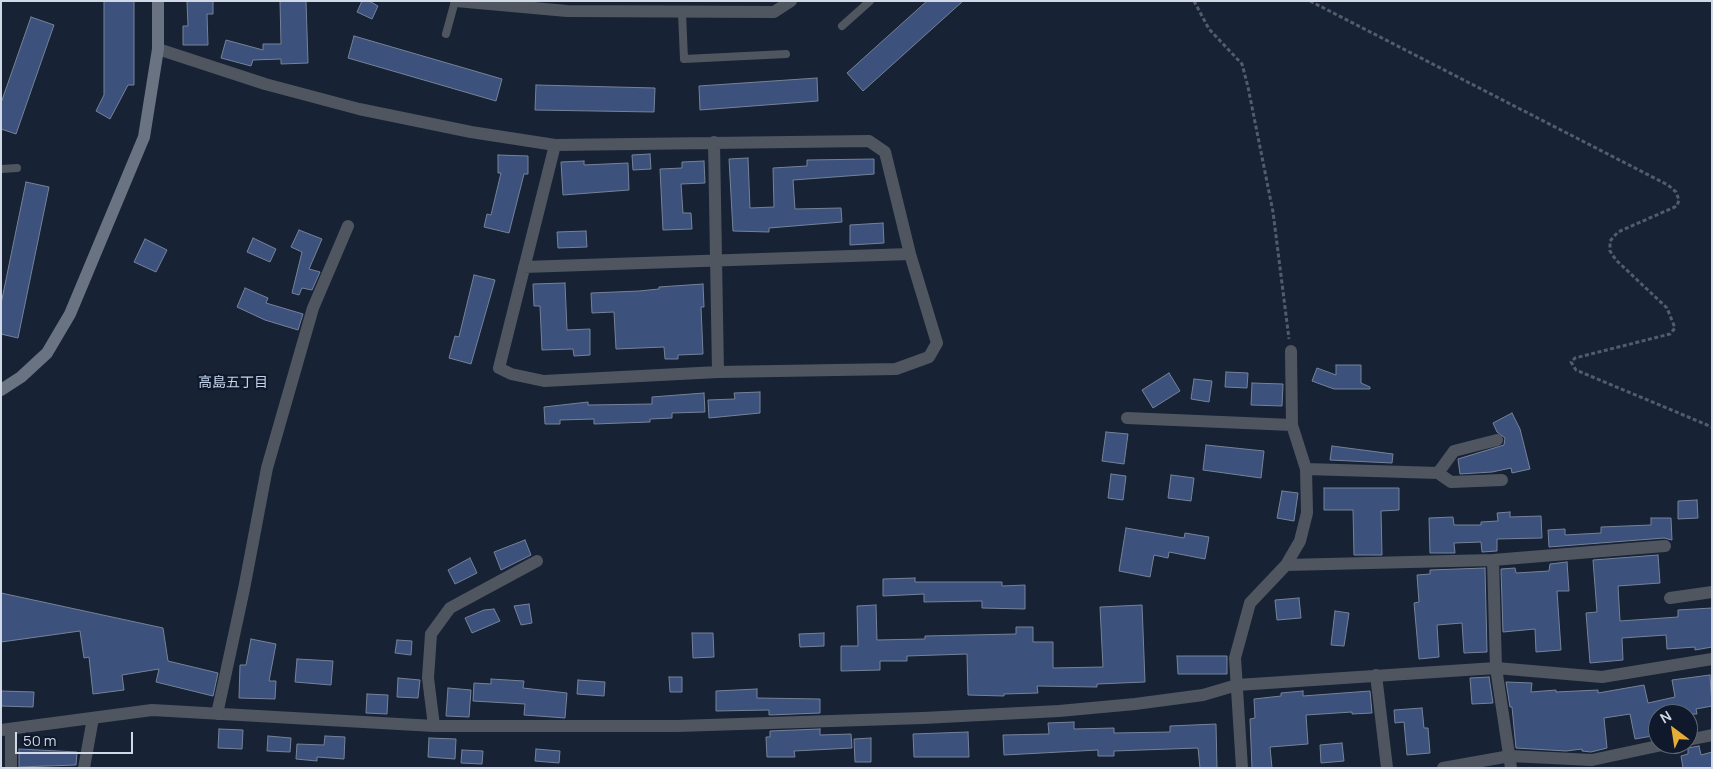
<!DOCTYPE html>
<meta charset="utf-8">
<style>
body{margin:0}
#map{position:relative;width:1713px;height:769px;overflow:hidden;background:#182235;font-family:Manrope,sans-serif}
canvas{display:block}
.frame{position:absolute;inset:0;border:2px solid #d1d9e6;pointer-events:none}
.north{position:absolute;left:1648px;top:704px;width:50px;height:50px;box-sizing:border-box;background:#0f192b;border:1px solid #5d6676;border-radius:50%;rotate:329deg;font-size:14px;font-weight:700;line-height:20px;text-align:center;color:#d1d9e6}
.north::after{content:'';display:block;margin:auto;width:18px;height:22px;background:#e5ad35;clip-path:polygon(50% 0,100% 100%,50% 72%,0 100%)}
.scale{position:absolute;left:15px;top:732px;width:118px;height:22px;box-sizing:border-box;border:2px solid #d1d9e6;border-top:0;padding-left:6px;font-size:15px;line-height:18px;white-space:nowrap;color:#d1d9e6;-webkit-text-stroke:4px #0f192b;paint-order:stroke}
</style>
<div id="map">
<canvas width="1713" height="769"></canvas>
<div class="frame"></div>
<div class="north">N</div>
<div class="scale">50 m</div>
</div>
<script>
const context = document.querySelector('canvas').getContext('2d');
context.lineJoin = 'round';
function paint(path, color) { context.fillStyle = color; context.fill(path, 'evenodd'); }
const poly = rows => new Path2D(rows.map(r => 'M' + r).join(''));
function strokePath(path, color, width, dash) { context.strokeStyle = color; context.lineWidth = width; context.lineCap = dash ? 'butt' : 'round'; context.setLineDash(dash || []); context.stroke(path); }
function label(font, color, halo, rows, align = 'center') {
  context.font = font + ' Manrope,"Noto Sans JP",sans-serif'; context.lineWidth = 4.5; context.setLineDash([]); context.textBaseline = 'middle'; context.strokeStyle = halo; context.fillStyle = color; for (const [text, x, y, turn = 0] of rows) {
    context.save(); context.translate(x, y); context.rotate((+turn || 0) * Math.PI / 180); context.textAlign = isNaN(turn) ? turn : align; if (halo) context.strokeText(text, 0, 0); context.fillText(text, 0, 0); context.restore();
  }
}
const building = poly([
 [104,1,134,1,134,85,128,85,110,119,96,111,104,95,104,1],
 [187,1,213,1,213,14,207,14,208,45,183,45,183,26,188,26,187,1],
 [280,1,306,1,308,63,281,64,281,59,253,60,251,66,221,58,226,40,263,50,263,44,281,44,280,1],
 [362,1,369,1,378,6,372,19,357,12,362,1],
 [927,1,963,1,863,91,847,73,927,1],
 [31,17,54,25,16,134,1,129,1,103,31,17],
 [354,36,502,79,496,101,348,58,354,36],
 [817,78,818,101,700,110,699,86,817,78],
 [536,85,655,88,654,112,535,110,536,85],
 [650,154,651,169,633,170,632,155,650,154],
 [498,155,528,156,528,174,524,174,509,233,484,227,487,214,491,215,501,173,498,173,498,155],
 [748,158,750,208,774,207,773,168,807,166,807,160,874,159,874,174,793,180,795,209,841,208,842,222,769,228,769,232,733,231,729,159,748,158],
 [584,161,584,165,628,163,629,190,563,195,561,162,584,161],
 [704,161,705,183,681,184,683,213,691,213,692,229,663,230,660,169,682,168,682,162,704,161],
 [26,182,49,187,18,338,1,334,1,304,26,182],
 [883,223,884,243,850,245,850,225,883,223],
 [299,230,322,239,309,269,320,272,312,290,302,288,299,295,292,293,302,252,291,247,299,230],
 [586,231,587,247,558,248,557,232,586,231],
 [253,238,276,249,270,262,247,252,253,238],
 [145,239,167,250,156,272,134,262,145,239],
 [474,275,495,280,471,364,449,358,455,336,459,337,474,275],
 [565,283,567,330,590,329,590,355,574,356,573,349,542,350,540,306,534,306,533,284,565,283],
 [703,284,704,307,701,307,703,354,678,355,678,359,665,359,664,347,616,349,614,312,592,313,591,293,639,291,659,289,659,287,703,284],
 [245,288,268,298,266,303,303,314,298,330,265,320,237,307,245,288],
 [1336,365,1361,365,1361,383,1370,387,1370,389,1334,389,1312,381,1317,368,1336,375,1336,365],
 [1226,372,1248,373,1247,388,1225,387,1226,372],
 [1169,373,1180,391,1153,408,1142,390,1169,373],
 [1194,379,1212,381,1209,402,1191,399,1194,379],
 [1252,383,1283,384,1282,406,1251,405,1252,383],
 [760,392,760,413,709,418,708,400,735,399,734,393,760,392],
 [704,393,705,412,672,413,672,418,650,419,650,422,594,424,594,419,560,420,560,424,545,424,544,407,588,402,588,405,652,404,652,397,704,393],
 [1512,413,1520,429,1530,469,1512,473,1511,468,1492,472,1460,474,1458,459,1504,445,1505,438,1497,432,1493,423,1512,413],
 [1106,432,1128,434,1124,464,1102,461,1106,432],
 [1206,445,1264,451,1261,478,1203,470,1206,445],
 [1332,446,1393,454,1392,463,1330,460,1332,446],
 [1111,474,1126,476,1123,500,1108,498,1111,474],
 [1171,475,1194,478,1191,501,1168,498,1171,475],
 [1324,488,1399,488,1399,510,1381,511,1382,555,1354,555,1353,510,1324,510,1324,488],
 [1282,491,1298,493,1294,521,1277,518,1282,491],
 [1697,500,1698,518,1678,519,1678,501,1697,500],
 [1510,512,1510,517,1541,516,1542,538,1497,539,1497,551,1482,552,1481,542,1454,543,1455,553,1430,553,1429,518,1453,517,1454,525,1481,525,1481,522,1498,521,1497,513,1510,512],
 [1651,518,1671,518,1672,540,1664,538,1549,547,1548,530,1565,529,1565,535,1601,533,1601,527,1651,525,1651,518],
 [1126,528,1184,538,1185,533,1209,537,1205,559,1169,552,1168,558,1154,555,1150,577,1119,571,1126,528],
 [525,540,531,555,501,570,494,552,525,540],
 [1658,555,1660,583,1618,586,1620,621,1678,617,1678,610,1712,608,1712,647,1695,650,1695,647,1667,649,1666,635,1622,638,1623,660,1590,663,1586,613,1597,612,1593,560,1658,555],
 [470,558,477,573,455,584,448,570,470,558],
 [1567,562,1569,591,1557,591,1561,650,1536,652,1535,629,1503,632,1501,569,1515,568,1516,573,1549,571,1550,564,1567,562],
 [1485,568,1487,652,1464,653,1462,623,1437,625,1439,657,1419,659,1414,603,1419,602,1417,575,1430,574,1430,570,1485,568],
 [915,578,915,582,1002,582,1002,586,1025,585,1025,609,982,608,982,601,924,602,924,594,883,596,883,579,915,578],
 [1,593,163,628,168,661,218,673,213,696,156,682,159,669,122,675,124,690,93,694,89,657,84,658,80,631,1,642,1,593],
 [1299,598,1301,618,1277,620,1275,600,1299,598],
 [529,604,532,623,521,625,514,606,529,604],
 [876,605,877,640,925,639,925,636,1016,634,1016,627,1033,627,1033,642,1053,642,1053,668,1103,667,1100,607,1142,605,1145,682,1097,684,1097,687,1037,686,1038,693,1004,694,1004,696,968,695,967,654,907,656,907,661,880,661,880,670,841,671,841,646,858,646,857,606,876,605],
 [494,609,500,621,472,633,465,618,484,610,494,609],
 [1335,611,1349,613,1344,646,1331,645,1335,611],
 [692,633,713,633,714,657,693,658,692,633],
 [824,633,824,646,800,647,799,634,824,633],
 [251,639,276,644,269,681,276,681,275,699,239,698,240,665,246,665,251,639],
 [397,640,412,641,411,655,395,653,397,640],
 [1177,656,1227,656,1227,674,1178,674,1177,656],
 [297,659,333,661,331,685,295,682,297,659],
 [1710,675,1712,706,1696,709,1697,714,1658,714,1658,735,1635,739,1630,714,1604,718,1607,748,1591,752,1582,751,1582,749,1566,751,1516,748,1512,707,1510,707,1506,682,1532,683,1531,692,1556,690,1556,692,1598,690,1598,693,1644,685,1648,703,1675,697,1672,680,1710,675],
 [669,677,682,677,682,692,670,692,669,677],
 [1489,677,1493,703,1472,704,1470,678,1489,677],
 [398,678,420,680,418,698,397,697,398,678],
 [491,679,524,681,523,688,567,693,565,718,524,715,525,704,473,701,474,683,491,684,491,679],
 [578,680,605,682,604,696,577,694,578,680],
 [448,688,471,690,469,717,446,716,448,688],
 [757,689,757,698,820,699,820,713,769,715,769,710,716,711,716,691,757,689],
 [1,691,34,692,33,707,1,706,1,691],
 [1303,691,1303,696,1370,691,1372,713,1352,714,1352,712,1306,715,1308,744,1270,747,1272,768,1252,768,1250,719,1255,718,1254,699,1281,696,1281,693,1303,691],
 [367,694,388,695,387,714,366,713,367,694],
 [1422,708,1424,728,1428,728,1430,753,1407,755,1404,722,1395,723,1394,710,1422,708],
 [1693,721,1695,730,1688,732,1688,722,1693,721],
 [1074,722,1074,729,1114,728,1114,733,1170,732,1170,726,1216,724,1217,768,1200,768,1198,748,1114,751,1114,756,1098,756,1098,750,1004,755,1003,735,1049,734,1048,723,1074,722],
 [219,729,243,730,242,749,218,748,219,729],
 [820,729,820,735,851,734,852,748,794,751,795,757,767,757,766,737,770,737,770,731,820,729],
 [968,732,969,757,914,757,913,734,968,732],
 [268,736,291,738,290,752,267,751,268,736],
 [325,736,345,737,344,759,317,757,317,761,296,759,297,744,324,745,325,736],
 [429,738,456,739,455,759,428,757,429,738],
 [871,738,871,762,855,762,854,739,871,738],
 [1342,743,1344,761,1321,763,1320,745,1342,743],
 [1699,746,1701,755,1712,752,1712,768,1683,768,1681,756,1688,754,1688,748,1699,746],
 [19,749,77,752,76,765,19,767,19,749],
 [536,749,560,751,559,763,535,761,536,749],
 [462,750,483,751,482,764,461,763,462,750]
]);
paint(building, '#3c527c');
strokePath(building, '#758299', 1);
strokePath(poly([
 [1194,1,1209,29,1242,64,1248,87,1273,212,1289,339],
 [1310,1,1668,185,1676,192,1679,200,1677,206,1618,232,1610,241,1610,251,1616,260,1667,308,1675,328,1670,334,1575,358,1571,362,1576,370,1712,427]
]), '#535c6d', 3, [4, 2.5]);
strokePath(poly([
 [682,12,684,59,786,54],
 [842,26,870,1],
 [446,34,455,1],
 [1,169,17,168]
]), '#505660', 8);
strokePath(poly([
 [456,1,567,11,774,12,791,1],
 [158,49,265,84,359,109,471,132,555,145,869,141,885,152,910,254,937,343,929,357,896,369,718,372,544,381,511,374,499,368,555,145],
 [714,142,718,372],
 [524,267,910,254],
 [1127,418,1292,425],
 [1306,469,1438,473,1451,482,1502,480],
 [1438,473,1454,451,1497,440],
 [1493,560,1496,668,1511,768],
 [1286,565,1493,560,1665,546],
 [1670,598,1712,592],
 [1376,675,1387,768],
 [217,714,244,589,267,468,313,308,348,226],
 [434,726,428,678,431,634,450,608,537,561],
 [1,730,152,710,434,726,678,726,923,718,1059,711,1135,704,1203,695,1237,685,1496,668,1602,677,1712,659],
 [1688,740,1712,735],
 [11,768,11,730],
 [84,768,93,718],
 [1242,768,1235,658,1250,603,1286,565,1300,541,1307,513,1306,469,1292,425,1291,351],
 [1443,768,1510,756,1592,760,1667,744]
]), '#505660', 12);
strokePath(poly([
 [1,390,21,377,47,353,70,314,144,137,158,49,158,1]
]), '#6a7382', 12);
label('14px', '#c4d3ec', '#0f192b', [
 ["高島五丁目",233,383]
]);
</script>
